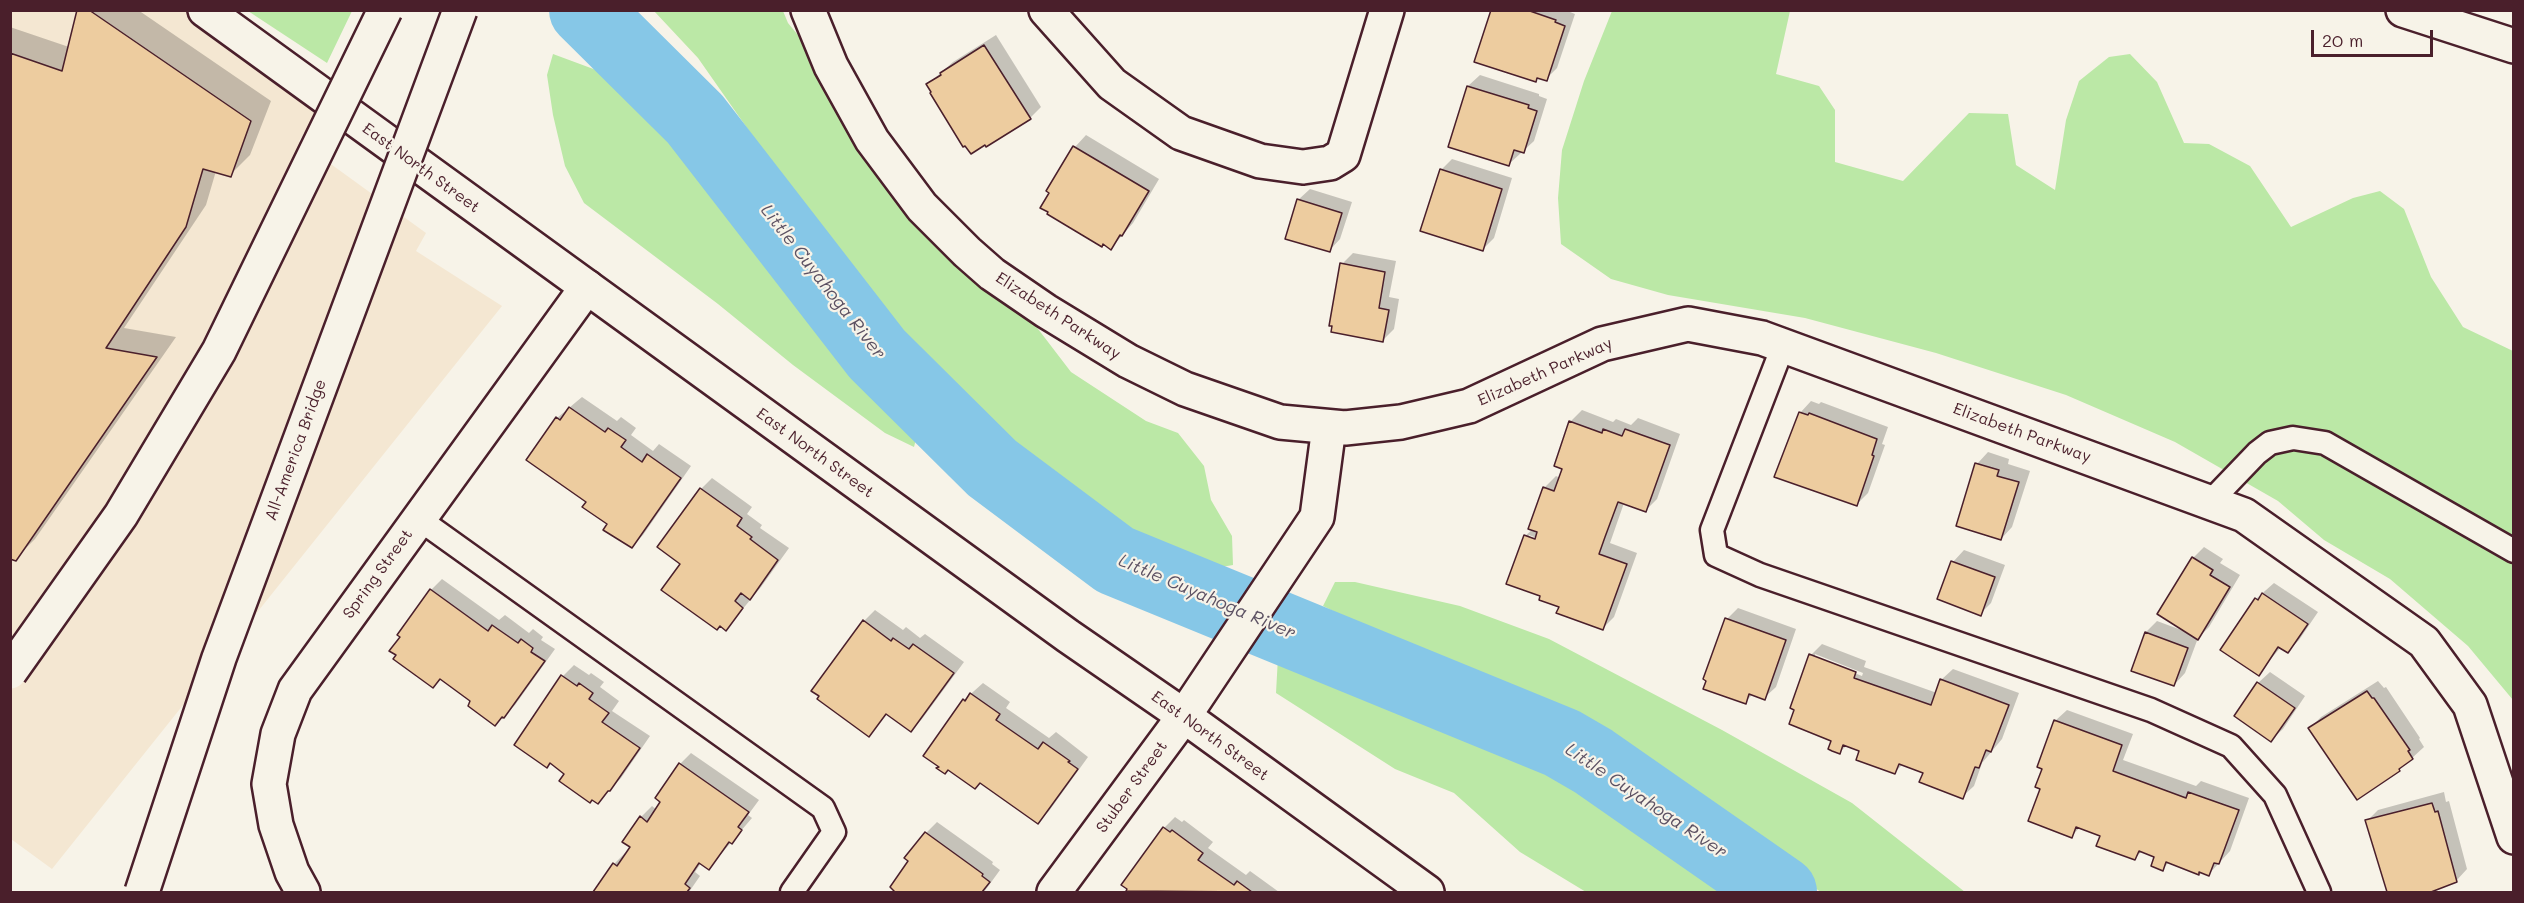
<!DOCTYPE html>
<style>
body{margin:0}
#map{position:relative;width:2524px;height:903px;overflow:hidden;background:#f7f3e8;font-family:Mali,sans-serif}
canvas{display:block}
.frame{position:absolute;inset:0;border:12px solid #4a1f2b;pointer-events:none}
.scale{position:absolute;left:2311px;top:30px;width:122px;height:27px;box-sizing:border-box;border:3px solid #4a1f2b;border-top:0;padding-left:8px;font-size:18px;line-height:21px;white-space:nowrap;color:#4a1f2b;-webkit-text-stroke:4px #f7f3e8;paint-order:stroke}
</style>
<div id="map">
<canvas width="2524" height="903"></canvas>
<div class="frame"></div>
<div class="scale">20 m</div>
</div>
<script>
const context = document.querySelector('canvas').getContext('2d');
context.lineJoin = 'round';
function paint(path, color) { context.fillStyle = color; context.fill(path, 'evenodd'); }
const poly = rows => new Path2D(rows.map(r => 'M' + r).join(''));
function strokePath(path, color, width, dash) { context.strokeStyle = color; context.lineWidth = width; context.lineCap = dash ? 'butt' : 'round'; context.setLineDash(dash || []); context.stroke(path); }
function label(font, color, halo, rows, align = 'center') {
  context.font = font + ' Mali,sans-serif'; context.lineWidth = 4.5; context.setLineDash([]); context.textBaseline = 'middle'; context.strokeStyle = halo; context.fillStyle = color; for (const [text, x, y, turn = 0] of rows) {
    context.save(); context.translate(x, y); context.rotate((+turn || 0) * Math.PI / 180); context.textAlign = isNaN(turn) ? turn : align; if (halo) context.strokeText(text, 0, 0); context.fillText(text, 0, 0); context.restore();
  }
}
paint(poly([
 [11,11,205,11,326,98,299,141,426,233,416,251,502,306,52,869,11,839]
]), '#f4e7d2');
paint(poly([
 [248,11,352,11,327,63],
 [654,11,783,11,788,23,999,278,1071,372,1146,421,1178,433,1204,466,1211,500,1232,536,1233,565,1210,569,1131,549,979,433,928,366,843,280,773,179,754,138,698,58],
 [1612,11,1790,11,1776,74,1819,86,1835,110,1835,162,1903,181,1969,113,2008,114,2016,165,2055,190,2066,120,2079,81,2109,57,2130,54,2157,82,2184,143,2209,144,2250,166,2291,227,2353,198,2380,191,2404,209,2431,277,2463,327,2513,351,2513,700,2468,646,2390,579,2324,540,2278,501,2175,442,2066,395,1936,353,1805,318,1668,295,1611,279,1561,244,1558,198,1562,150,1584,81],
 [553,54,615,77,671,110,708,158,744,213,766,260,855,370,894,405,909,422,916,439,914,447,885,433,793,365,718,304,584,203,565,166,553,115,547,75],
 [1335,582,1355,582,1460,606,1549,639,1722,730,1852,803,1965,892,1821,892,1775,862,1645,784,1531,704,1396,646,1363,626,1323,606],
 [1278,657,1324,670,1423,704,1534,748,1602,784,1656,830,1747,892,1586,892,1520,852,1454,793,1395,769,1276,693]
]), '#bbe8a6');
paint(poly([
 [79,10,138,10,271,101,250,155,230,175,216,171,206,205,124,328,176,337,35,539,15,559,10,557,10,27,69,47],
 [1493,10,1565,10,1575,14,1557,68,1546,79,1539,77,1536,80],
 [996,35,1041,107,1030,118,933,92,928,84,953,62],
 [1480,75,1539,94,1539,96,1547,99,1534,141,1509,164,1468,86],
 [1086,135,1159,179,1133,223,1111,248,1048,191,1075,147],
 [1452,159,1512,178,1494,238,1483,249,1441,170],
 [1310,189,1352,202,1340,239,1329,251,1298,200],
 [1353,253,1396,261,1389,297,1399,299,1394,329,1383,340,1342,264],
 [582,397,617,421,621,417,636,428,631,435,653,451,659,444,691,466,643,535,632,546,588,501,557,418],
 [1811,401,1819,404,1821,402,1888,427,1882,444,1885,445,1868,493,1857,504,1800,413],
 [1582,410,1613,422,1616,419,1631,425,1638,418,1680,434,1657,499,1646,510,1624,503,1610,543,1637,553,1614,617,1603,628,1542,595,1525,536,1533,529,1544,488,1556,476,1560,478,1564,468,1556,465,1571,421],
 [1529,535,1542,540,1541,542,1529,538],
 [1988,452,2009,459,2008,464,2030,471,2012,527,2001,539,1977,464],
 [712,478,752,507,747,514,762,525,760,528,789,548,761,587,726,629,682,564,701,489],
 [2204,547,2223,559,2220,563,2240,575,2209,627,2198,638,2185,673,2174,685,2132,670,2146,632,2157,621,2184,631,2193,558],
 [1964,550,2005,565,1991,603,1980,614,1953,562],
 [442,579,499,620,505,615,529,633,533,629,543,637,541,640,555,649,515,705,504,716,471,701,441,678,433,686,431,590],
 [2274,583,2318,612,2299,640,2288,651,2281,647,2258,674,2222,650,2257,598],
 [1738,608,1796,629,1776,687,1764,698,1753,694,1745,702,1727,619],
 [875,610,903,630,906,627,920,638,925,634,964,662,922,719,911,730,888,713,869,735,864,621],
 [1822,644,1866,661,1864,667,1937,693,1941,680,1953,669,2019,693,2002,739,1982,763,1974,786,1962,797,1925,772,1903,764,1895,772,1861,750,1847,745,1840,752,1833,740,1811,655],
 [1815,654,1863,673,1862,676,1815,658],
 [574,665,589,675,591,673,604,682,600,687,619,701,612,711,650,736,621,778,598,802,566,773,563,676],
 [2270,672,2305,696,2283,729,2271,740,2258,683],
 [2378,681,2384,688,2386,687,2420,738,2419,739,2424,747,2399,770,2310,728,2321,717],
 [983,683,1010,702,1006,708,1049,738,1056,732,1088,757,1049,811,1038,822,981,782,941,766,925,756,964,700],
 [2067,710,2133,734,2123,760,2196,786,2201,781,2249,798,2230,851,2209,874,2201,871,2199,873,2169,862,2163,869,2156,856,2142,851,2135,858,2102,835,2080,827,2072,836,2042,788,2055,721],
 [691,753,759,800,748,815,752,818,709,868,701,863,695,872,700,876,689,892,595,892,614,864,625,853,627,854,632,847,641,817,652,806,657,810,680,764],
 [2444,792,2446,802,2449,801,2467,869,2456,881,2426,892,2389,892,2367,821,2378,810],
 [1175,817,1182,822,1184,820,1213,842,1208,848,1246,875,1250,871,1279,892,1131,892,1123,885,1164,828],
 [937,822,993,862,992,864,1000,870,984,892,897,892,926,833]
]), '#0003');
strokePath(poly([
 [585,10,695,119,877,354,992,468,1115,560,1562,743,1593,761,1781,892]
]), '#86c7e7', 72);
const building = poly([
 [77,10,89,10,251,121,231,177,203,169,186,227,106,348,157,357,16,561,10,559,10,53,62,71,77,10],
 [1491,10,1527,10,1556,20,1555,22,1565,26,1547,81,1537,78,1536,82,1474,62,1491,10],
 [984,45,1031,119,986,147,985,145,971,154,965,146,963,147,930,93,931,92,926,84,941,75,940,73,984,45],
 [1467,86,1529,105,1528,108,1537,111,1524,153,1514,150,1509,166,1448,147,1467,86],
 [1073,146,1149,191,1122,236,1120,235,1111,250,1103,244,1102,247,1047,214,1048,212,1040,208,1049,193,1046,191,1073,146],
 [1440,169,1502,189,1483,251,1420,231,1440,169],
 [1297,199,1342,213,1330,252,1285,239,1297,199],
 [1340,263,1385,272,1379,308,1389,310,1383,342,1331,332,1332,326,1329,326,1340,263],
 [569,407,605,432,608,428,626,440,621,447,642,462,647,454,681,478,632,548,603,530,607,524,582,507,586,502,526,460,556,417,560,420,569,407],
 [1799,412,1808,415,1809,413,1877,439,1872,455,1874,456,1857,506,1774,477,1799,412],
 [1569,421,1602,433,1603,429,1622,436,1625,429,1670,445,1646,512,1618,502,1605,537,1599,554,1627,564,1603,630,1556,613,1559,607,1539,600,1540,596,1506,584,1524,535,1535,539,1537,532,1528,529,1543,487,1554,491,1562,469,1554,466,1569,421],
 [1975,463,1999,470,1997,476,2019,482,2001,540,1956,526,1975,463],
 [700,488,742,518,737,526,752,537,750,539,778,560,750,600,741,593,735,601,743,608,726,631,720,626,717,630,661,590,680,564,657,547,700,488],
 [2192,557,2213,570,2210,575,2230,587,2198,640,2157,614,2192,557],
 [1951,561,1995,577,1981,616,1937,599,1951,561],
 [430,589,488,631,492,625,518,643,521,639,533,648,531,652,545,661,504,718,502,717,495,726,468,706,470,701,440,679,433,688,393,659,396,655,389,651,400,637,397,635,430,589],
 [2262,593,2308,624,2288,653,2278,647,2259,676,2220,650,2255,598,2258,600,2262,593],
 [1725,618,1786,640,1765,700,1749,694,1746,704,1703,689,1706,681,1703,679,1725,618],
 [863,620,891,641,893,638,909,649,913,644,954,673,911,732,886,714,869,737,817,699,819,696,811,691,863,620],
 [2145,632,2188,648,2174,686,2131,671,2145,632],
 [1809,654,1856,672,1854,678,1931,705,1940,679,2009,705,1991,752,1986,750,1979,768,1975,767,1963,799,1919,782,1923,773,1899,764,1895,774,1856,760,1859,751,1843,745,1840,754,1832,751,1828,749,1831,741,1789,724,1794,710,1790,708,1809,654],
 [561,675,577,686,579,683,593,693,589,699,609,713,602,722,640,748,610,791,608,791,598,804,592,800,590,803,559,781,564,774,550,763,547,768,514,745,561,675],
 [2257,682,2295,708,2271,742,2234,716,2257,682],
 [2367,691,2372,698,2374,698,2410,750,2408,751,2413,759,2399,769,2400,771,2357,800,2308,728,2367,691],
 [970,693,1000,714,996,720,1038,749,1043,742,1070,761,1068,762,1078,769,1038,824,980,783,975,789,948,770,945,774,936,768,939,767,923,756,963,699,965,701,970,693],
 [2054,720,2122,745,2113,771,2186,798,2188,792,2239,810,2219,864,2214,863,2209,876,2199,872,2199,875,2166,862,2163,871,2151,866,2154,857,2139,851,2135,860,2096,846,2100,836,2076,827,2072,838,2028,821,2040,789,2035,787,2042,769,2037,767,2054,720],
 [679,763,749,812,738,827,742,830,732,844,729,842,709,870,699,863,685,884,690,888,687,892,593,892,613,863,617,866,630,847,622,842,640,816,647,822,660,802,655,798,679,763],
 [2432,803,2435,812,2438,811,2457,882,2431,892,2387,892,2365,820,2432,803],
 [1163,827,1170,832,1172,830,1203,853,1198,860,1234,885,1237,881,1252,892,1126,891,1127,889,1121,885,1163,827],
 [925,832,983,874,982,876,990,882,982,892,895,892,890,887,908,861,904,858,925,832]
]);
paint(building, '#edcc9f');
strokePath(building, '#4a1f2b', 1.5);
const service = poly([
 [1783,346,1712,530,1716,555,1760,575,2151,710,2231,746,2275,795,2319,892],
 [2210,502,2257,453,2270,443,2293,438,2325,443,2514,551],
 [419,519,823,808,834,832,792,892]
]);
const minor = poly([
 [808,10,831,66,872,140,922,207,967,252,992,274,1046,311,1128,361,1185,389,1280,422,1345,428,1401,422,1469,406,1602,344,1688,324,1762,338,2244,515,2424,642,2470,705,2514,837],
 [1046,10,1112,84,1181,133,1260,161,1303,167,1330,163,1343,155,1387,10],
 [2403,10,2514,46],
 [303,892,292,872,276,825,269,784,278,734,295,690,587,287],
 [1054,892,1184,716,1317,517,1329,427]
]);
const tertiary = poly([
 [205,10,1068,636,1184,716,1427,892]
]);
strokePath(service, '#4a1f2b', 27);
strokePath(minor, '#4a1f2b', 38);
strokePath(tertiary, '#4a1f2b', 38);
strokePath(service, '#f7f3e8', 22);
strokePath(minor, '#f7f3e8', 33);
strokePath(tertiary, '#f7f3e8', 33);
const primaryBridge = poly([
 [10,672,121,515,219,351,385,10],
 [142,892,219,658,460,10]
]);
strokePath(primaryBridge, '#4a1f2b', 38, []);
strokePath(primaryBridge, '#f7f3e8', 33);
label('16px', '#4a1f2b', '#f7f3e8', [
 ["East North Street",421,168,36],
 ["Elizabeth Parkway",1058,316,33],
 ["Elizabeth Parkway",1545,372,-24],
 ["Elizabeth Parkway",2022,433,20],
 ["All-America Bridge",296,450,-70],
 ["East North Street",815,453,36],
 ["Spring Street",378,574,-54],
 ["East North Street",1210,736,36],
 ["Stuber Street",1132,787,-54]
]);
label('italic 18px', '#5c5163', '#f7f3e8', [
 ["Little Cuyahoga River",823,282,52],
 ["Little Cuyahoga River",1207,597,23],
 ["Little Cuyahoga River",1646,801,34]
]);
</script>
